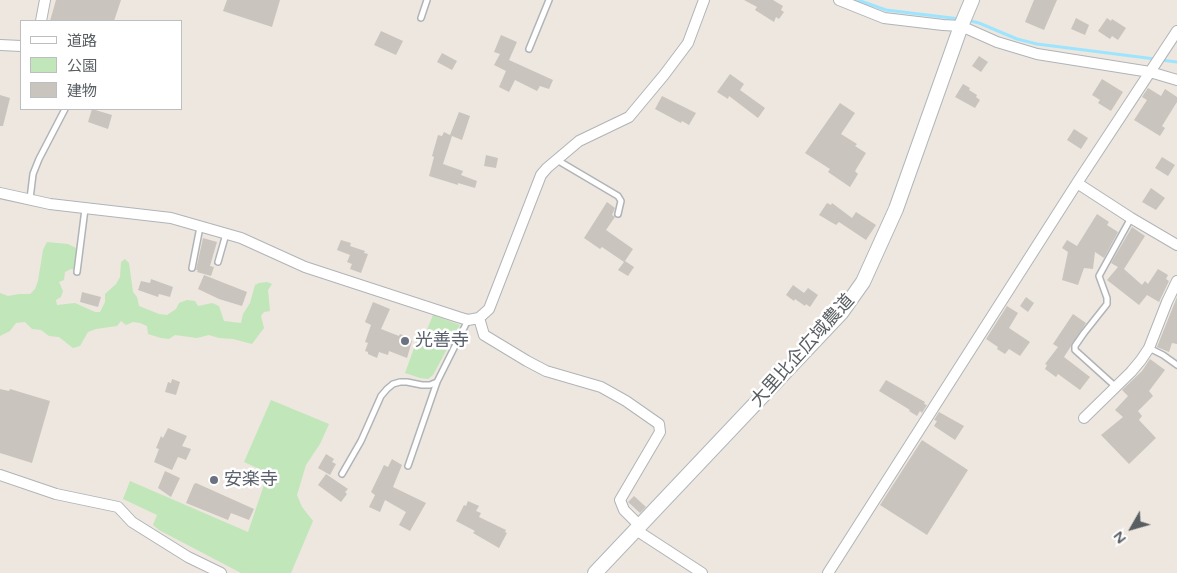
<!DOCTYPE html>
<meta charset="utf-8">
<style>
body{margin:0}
#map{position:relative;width:1177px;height:573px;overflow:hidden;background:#ede7df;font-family:"Varela Round","Noto Sans JP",sans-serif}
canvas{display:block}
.legend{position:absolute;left:20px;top:20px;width:162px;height:90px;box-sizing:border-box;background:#fff;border:1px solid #bcbfc0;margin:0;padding:6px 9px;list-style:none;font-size:15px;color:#585e61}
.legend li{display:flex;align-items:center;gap:10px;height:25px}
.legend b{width:25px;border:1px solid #bcbfc0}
.north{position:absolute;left:1107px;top:503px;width:50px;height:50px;-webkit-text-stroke:4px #fff;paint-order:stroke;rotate:232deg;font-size:14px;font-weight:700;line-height:20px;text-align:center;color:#585e61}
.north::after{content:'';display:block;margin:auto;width:18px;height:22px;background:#585e61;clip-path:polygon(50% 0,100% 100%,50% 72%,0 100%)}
</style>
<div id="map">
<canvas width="1177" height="573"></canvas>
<ul class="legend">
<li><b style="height:6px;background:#fff"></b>道路</li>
<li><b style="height:14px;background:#c1e6b9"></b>公園</li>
<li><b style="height:14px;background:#c9c4be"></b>建物</li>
</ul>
<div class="north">N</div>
</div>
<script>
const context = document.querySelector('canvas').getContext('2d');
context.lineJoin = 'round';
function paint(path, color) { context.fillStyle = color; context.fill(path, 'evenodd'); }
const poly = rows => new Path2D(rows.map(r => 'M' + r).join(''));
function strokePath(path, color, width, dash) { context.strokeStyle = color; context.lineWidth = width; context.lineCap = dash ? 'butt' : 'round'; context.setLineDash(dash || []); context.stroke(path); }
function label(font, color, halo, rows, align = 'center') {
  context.font = font + ' "Varela Round","Noto Sans JP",sans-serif'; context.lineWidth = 5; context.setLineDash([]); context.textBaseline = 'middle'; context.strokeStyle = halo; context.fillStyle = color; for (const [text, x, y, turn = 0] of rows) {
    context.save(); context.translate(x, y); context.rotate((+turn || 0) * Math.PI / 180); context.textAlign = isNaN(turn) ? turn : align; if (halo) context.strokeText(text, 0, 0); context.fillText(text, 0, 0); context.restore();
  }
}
paint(poly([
 [47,242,68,244,76,248,76,255,81,265,76,270,71,269,65,272,64,280,59,282,63,291,61,297,56,300,57,305,75,303,95,312,100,312,105,302,105,294,116,284,120,277,121,262,125,259,129,263,133,292,137,297,139,306,159,314,167,315,176,309,179,303,187,300,195,301,198,306,212,303,219,306,224,321,241,323,243,314,250,303,255,285,259,283,267,282,272,284,268,290,270,311,264,312,261,316,264,328,252,344,233,339,219,338,209,335,197,338,175,335,169,339,161,338,148,334,147,326,140,323,133,322,126,325,121,321,117,326,96,329,88,332,80,346,73,348,59,337,49,336,41,330,32,329,25,322,16,323,10,331,0,336,0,293,8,296,19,294,30,294,35,289,38,281,43,250],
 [433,315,460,325,433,375,428,379,420,378,405,373,418,337,423,339],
 [271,400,329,424,320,444,306,465,297,495,302,507,313,521,291,573,241,573,159,530,153,525,157,515,123,499,130,481,248,532,268,473,244,462]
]), '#c1e6b9');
strokePath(poly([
 [858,0,886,10,960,19],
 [967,20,979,23,1017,39,1037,44,1155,59],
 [1161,60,1177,62]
]), '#9de5ff', 3);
paint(poly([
 [56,0,121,0,114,21,50,21],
 [227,0,280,0,272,27,223,11],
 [744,0,773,0,783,6,781,10,784,12,779,19,776,17,774,22,755,10,757,7],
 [1034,0,1057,0,1044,30,1025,22],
 [1076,18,1089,25,1085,35,1071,29],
 [1107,18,1111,21,1112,19,1126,28,1118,40,1112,36,1110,39,1098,31],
 [381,31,403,41,396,55,374,45],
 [501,35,517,42,509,60,553,80,549,89,540,86,537,91,515,80,509,92,499,87,506,71,494,65,500,54,494,52],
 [442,53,457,61,452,70,437,62],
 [979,56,988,62,981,72,972,66],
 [730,74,744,84,740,90,765,108,758,118,729,96,728,99,717,92],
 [1102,79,1123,92,1111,111,1098,103,1100,100,1092,95],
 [963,84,970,88,969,90,977,95,976,97,980,100,975,108,955,97],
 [1148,88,1161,96,1165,89,1177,97,1177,102,1162,126,1165,128,1160,136,1134,120,1147,100,1142,97],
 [0,95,10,98,3,126,0,126],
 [662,96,696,113,689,125,682,121,681,123,655,109],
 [840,103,855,113,841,134,857,144,855,146,866,153,855,171,858,174,850,187,828,172,830,169,805,153],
 [92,109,112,115,108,129,88,122],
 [459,112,470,116,462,140,452,136,443,164,463,171,461,175,477,181,475,188,458,183,458,185,429,176,434,157,432,156,438,135,442,136,444,132,450,135],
 [1074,129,1088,138,1081,149,1067,140],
 [486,155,498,158,496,168,484,166],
 [1162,157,1175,165,1168,176,1155,168],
 [1151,188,1165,198,1156,210,1142,202],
 [607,202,615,208,612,215,615,217,606,230,633,249,625,261,634,267,628,276,618,270,624,262,602,247,600,249,584,238],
 [827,203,831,205,832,203,852,218,856,212,876,225,866,240,839,222,836,225,819,215],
 [1097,214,1109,222,1107,225,1118,232,1104,258,1095,252,1093,269,1084,268,1078,285,1062,280,1068,252,1062,248,1067,240,1077,246],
 [1132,227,1145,236,1124,269,1142,285,1145,281,1148,284,1158,269,1168,275,1166,279,1169,281,1159,302,1147,295,1139,305,1107,280,1118,267,1111,263],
 [203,238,217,242,210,266,214,267,211,276,197,272,198,270,196,270],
 [341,240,351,243,350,246,365,251,364,253,368,254,361,273,350,269,352,264,347,262,350,255,337,250],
 [204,275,247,292,242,306,219,299,198,289],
 [151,279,173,287,170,297,159,294,158,297,138,290,141,281,150,283],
 [793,285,804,293,808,288,818,295,810,307,806,304,805,306,795,299,794,301,786,295],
 [82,292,101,297,98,307,80,302],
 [1026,297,1034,303,1028,312,1020,306],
 [1177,297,1177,344,1172,343,1169,352,1157,347],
 [373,302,390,309,381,329,399,336,400,334,407,337,406,339,412,341,407,358,389,351,388,355,379,352,377,358,368,354,368,352,365,351,368,343,365,342,371,325,365,322],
 [1007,306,1018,313,1009,328,1030,342,1020,356,1009,349,1005,354,997,349,998,347,986,339],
 [1073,314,1086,323,1064,357,1090,377,1080,390,1058,374,1056,377,1045,369,1047,365,1045,364,1058,347,1053,344],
 [1150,359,1165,370,1149,391,1153,396,1138,411,1142,416,1139,420,1156,438,1129,464,1101,435,1123,417,1115,410,1128,396,1122,390,1142,371],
 [172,379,180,382,176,395,165,392,168,382,171,383],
 [886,380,925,402,924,404,927,405,922,413,920,411,917,416,909,411,910,410,879,391],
 [0,389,9,391,10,389,50,401,32,463,0,453],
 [939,412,964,426,955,440,934,426,937,421,934,420],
 [168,428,187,436,182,446,191,449,186,460,178,457,172,470,154,462,159,449,156,448,161,436,163,438],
 [922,440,968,470,927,535,880,505],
 [326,454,334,459,332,462,336,464,330,475,318,468],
 [392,459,402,465,393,487,426,503,410,531,399,525,406,512,385,500,380,512,369,507,375,495,371,492,384,465,388,467],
 [165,471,180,478,171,497,158,488],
 [326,474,348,489,345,492,347,494,341,502,318,485],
 [196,483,254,509,249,520,231,513,228,520,186,503,194,484],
 [634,496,646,507,640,513,628,502],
 [468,501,479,506,476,511,481,513,479,517,506,530,505,532,507,533,499,548,473,533,475,531,456,521,464,505,466,506]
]), '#c9c4be');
const lane = poly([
 [421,18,427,0],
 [529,49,549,0],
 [557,160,618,196,621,201,618,214],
 [30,199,33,174,39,159,65,109],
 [218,262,226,234],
 [192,268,200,227],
 [77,272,85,209],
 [1149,348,1163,355,1177,365],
 [1116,387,1075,350,1075,346,1084,333,1107,304,1107,298,1099,276,1131,218],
 [408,466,437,382,468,320],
 [342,474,361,441,381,396,387,389,393,384,400,382,407,382,422,385,430,385,437,382]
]);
const street = poly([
 [839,0,884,18,943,25,961,26,997,42,1037,54,1150,72,1177,80],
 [41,21,45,0],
 [0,45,21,46],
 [1077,183,1131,218,1177,245],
 [0,193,50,204,171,218,241,238,305,267,458,317,468,320,479,318,489,309,541,175,547,168,579,141,629,117,664,75,688,43,704,0],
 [479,318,484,335,527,361,546,371,601,387,626,401,659,424,660,432,620,500,624,510,640,526],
 [1084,418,1131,372,1141,360,1149,348,1167,302,1177,281],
 [0,475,56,494,118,507,132,522,188,557,221,573],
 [636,530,702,573],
 [828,573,1077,183,1177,31]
]);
const secondary = poly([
 [595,573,841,313,863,282,896,209,961,26,972,0]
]);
strokePath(lane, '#b0b4b8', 8);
strokePath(street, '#b0b4b8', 12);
strokePath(secondary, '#b1b7bb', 16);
strokePath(lane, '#fff', 5);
strokePath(street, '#fff', 10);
strokePath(secondary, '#fff', 14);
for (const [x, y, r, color] of [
 [405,341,5,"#6b7280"],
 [214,480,5,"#6b7280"]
]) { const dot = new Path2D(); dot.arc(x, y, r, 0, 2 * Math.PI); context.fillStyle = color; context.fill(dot); strokePath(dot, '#fff', 2); }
label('18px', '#5b616d', '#fff', [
 ["光善寺",415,341],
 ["安楽寺",224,480]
], 'left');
label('18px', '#585e61', '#fff', [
 ["大里比企広域農道",803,351,-48]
]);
</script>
